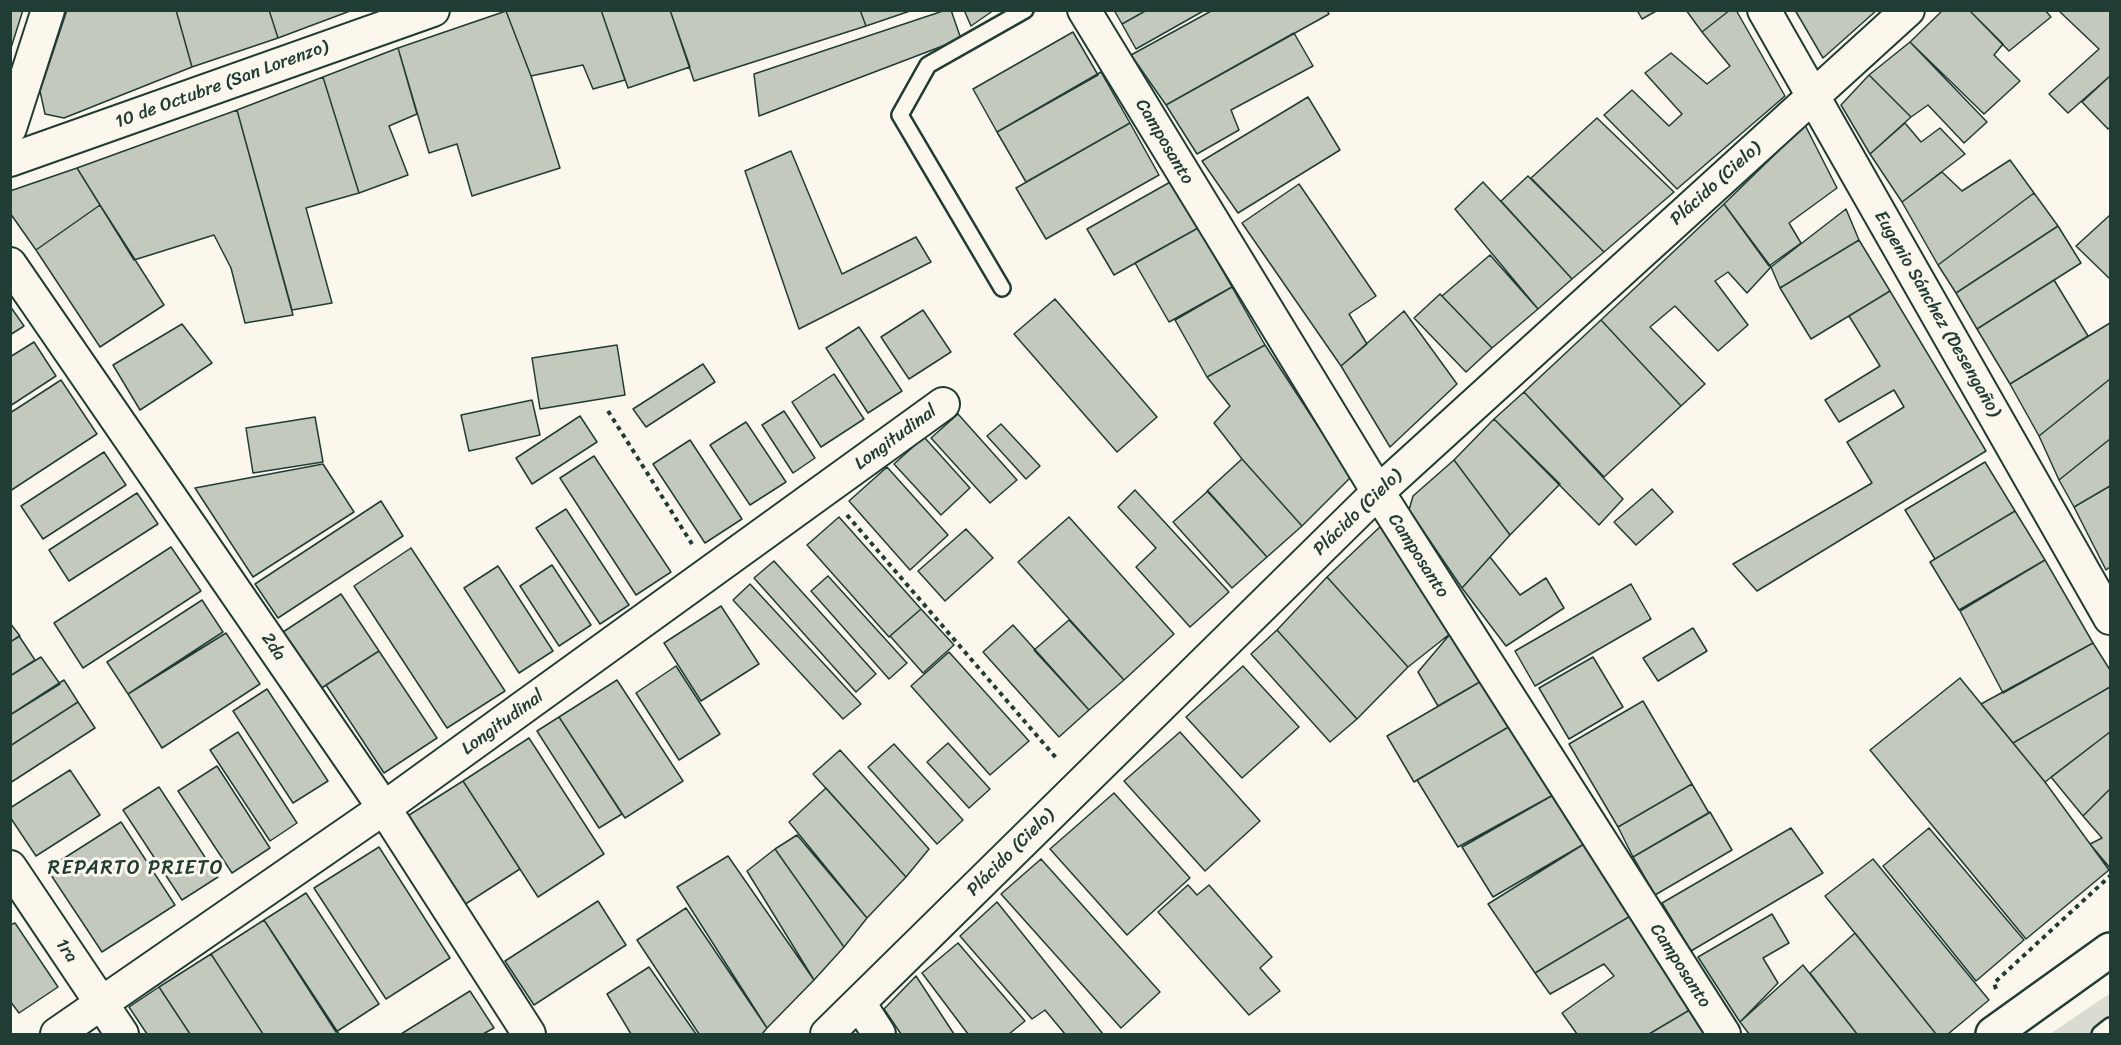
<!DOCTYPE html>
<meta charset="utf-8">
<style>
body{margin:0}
#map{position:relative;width:2121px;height:1045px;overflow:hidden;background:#fbf7ec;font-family:Sriracha,sans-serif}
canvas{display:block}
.frame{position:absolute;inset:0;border:12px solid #1f3d34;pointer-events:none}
</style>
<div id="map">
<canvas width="2121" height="1045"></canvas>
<div class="frame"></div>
</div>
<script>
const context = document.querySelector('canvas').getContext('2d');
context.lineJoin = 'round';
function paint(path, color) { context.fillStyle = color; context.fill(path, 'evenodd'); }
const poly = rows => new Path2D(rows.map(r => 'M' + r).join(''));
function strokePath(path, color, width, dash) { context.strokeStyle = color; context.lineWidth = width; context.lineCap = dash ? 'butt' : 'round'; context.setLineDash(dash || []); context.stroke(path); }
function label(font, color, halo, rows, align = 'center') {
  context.font = font + ' Sriracha,sans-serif'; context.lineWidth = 6; context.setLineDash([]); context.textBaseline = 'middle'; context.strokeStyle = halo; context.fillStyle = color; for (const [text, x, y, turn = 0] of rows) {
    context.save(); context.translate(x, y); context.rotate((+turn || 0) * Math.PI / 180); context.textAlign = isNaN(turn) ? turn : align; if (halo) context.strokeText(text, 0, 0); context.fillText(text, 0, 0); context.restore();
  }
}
paint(poly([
 [2109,994,2110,1034,2050,1034]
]), '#dbdcd1');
const building = poly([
 [10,10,23,10,10,51,10,10],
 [67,10,176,10,192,67,64,118,45,114,40,91,67,10],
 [176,10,269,10,278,38,192,67,176,10],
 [269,10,350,10,350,11,278,38,269,10],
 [601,10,625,80,593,89,583,65,531,76,506,11,601,10],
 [601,10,670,10,690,67,628,88,601,10],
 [670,10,860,10,866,26,694,81,670,10],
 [860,10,913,10,866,26,860,10],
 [946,10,951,10,961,39,759,116,754,74,946,10],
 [964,10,994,10,971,26,964,10],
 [1114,10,1147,10,1122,24,1114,10],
 [1147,10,1205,10,1136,49,1122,24,1147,10],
 [1213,10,1327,10,1329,14,1166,105,1131,55,1213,10],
 [1637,10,1658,10,1642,19,1637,10],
 [1686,10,1730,10,1702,32,1686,10],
 [1730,10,1736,10,1785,96,1677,189,1604,115,1632,90,1669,126,1682,114,1645,73,1671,53,1707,84,1730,66,1702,32,1730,10],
 [1795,10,1877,10,1823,58,1795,10],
 [1943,10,1969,10,2003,44,1994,55,2020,81,1984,114,1910,42,1943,10],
 [1969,10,2045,10,2051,17,2009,51,1969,10],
 [2058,10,2110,10,2110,76,2068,113,2049,94,2099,49,2058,10],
 [506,11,531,76,560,168,472,196,457,144,429,153,398,48,506,11],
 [1073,32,1098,75,997,132,973,89,1073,32],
 [1294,33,1313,66,1231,110,1239,130,1197,154,1166,105,1294,33],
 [1910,42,1987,122,1964,143,1928,105,1911,117,1869,75,1910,42],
 [398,48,417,114,389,126,408,175,359,193,323,77,398,48],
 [1101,72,1130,123,1026,182,997,132,1101,72],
 [1869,75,1911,117,1870,154,1841,105,1869,75],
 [2110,76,2110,127,2108,129,2082,102,2110,76],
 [323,77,359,193,306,208,332,303,292,310,237,110,323,77],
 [1308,97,1340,150,1238,213,1202,161,1308,97],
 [237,110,293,315,245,323,231,268,214,235,134,260,77,168,237,110],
 [1597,118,1674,192,1604,252,1531,178,1597,118],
 [1130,123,1159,175,1046,239,1016,188,1130,123],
 [1905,123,1921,142,1940,128,1965,154,1902,202,1870,154,1905,123],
 [1805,125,1837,188,1789,223,1801,243,1769,266,1724,204,1805,125],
 [791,151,842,274,916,237,931,262,799,329,745,171,791,151],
 [2010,160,2034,193,1938,265,1902,202,1942,172,1962,191,2010,160],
 [77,168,100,205,36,250,10,213,10,191,77,168],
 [1528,176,1604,252,1572,279,1501,201,1528,176],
 [1172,181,1198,228,1114,275,1087,229,1172,181],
 [1483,182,1572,279,1538,309,1455,209,1483,182],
 [1299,184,1376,296,1349,314,1367,344,1341,366,1242,223,1299,184],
 [2034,193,2058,226,1956,293,1938,265,2034,193],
 [1724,204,1771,267,1747,293,1728,272,1715,281,1748,325,1718,351,1675,306,1650,327,1705,384,1681,406,1601,320,1724,204],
 [100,205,164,305,100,347,36,250,100,205],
 [1846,209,1859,240,1780,288,1771,267,1846,209],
 [2110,215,2110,279,2076,246,2110,215],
 [2058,226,2081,263,1977,329,1956,293,2058,226],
 [1198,228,1232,287,1169,322,1135,263,1198,228],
 [1859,240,1890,291,1811,339,1780,288,1859,240],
 [1490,255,1538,309,1492,348,1442,296,1490,255],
 [2054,280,2088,336,2010,384,1977,329,2054,280],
 [1232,287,1265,345,1207,377,1175,320,1232,287],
 [1890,291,1986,451,1757,591,1733,564,1872,483,1847,442,1904,407,1894,390,1839,422,1825,400,1880,366,1849,316,1890,291],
 [1440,294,1492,348,1466,372,1414,318,1440,294],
 [1055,299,1157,417,1117,452,1014,334,1055,299],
 [10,306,24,326,10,335,10,306],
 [923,310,951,352,909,379,881,337,923,310],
 [1404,311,1457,384,1390,447,1341,366,1404,311],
 [1601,320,1681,406,1604,477,1524,392,1601,320],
 [2110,323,2110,379,2039,436,2010,384,2110,323],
 [182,324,212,363,140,410,113,365,182,324],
 [859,327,902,391,868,413,826,348,859,327],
 [34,342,56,376,10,406,10,357,34,342],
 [617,345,625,395,540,409,532,358,617,345],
 [1265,345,1351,477,1302,526,1242,459,1214,423,1230,406,1207,377,1265,345],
 [703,364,715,382,646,427,633,409,703,364],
 [834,374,864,419,821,447,792,402,834,374],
 [2110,379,2110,439,2059,480,2039,436,2110,379],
 [61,380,97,434,10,491,10,413,61,380],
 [1524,392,1623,499,1599,525,1494,419,1524,392],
 [532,400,540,435,469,451,461,415,532,400],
 [784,411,815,458,793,473,762,425,784,411],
 [958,414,1017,480,990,503,931,438,958,414],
 [580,416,597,442,532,484,516,458,580,416],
 [315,417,323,462,253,473,246,428,315,417],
 [1494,419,1560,484,1510,535,1454,460,1494,419],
 [746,422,786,482,750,505,710,445,746,422],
 [1001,424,1040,466,1026,479,987,436,1001,424],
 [924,437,970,488,941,515,894,464,924,437],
 [2110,439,2110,486,2074,507,2059,480,2110,439],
 [690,440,742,519,705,543,653,464,690,440],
 [104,452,126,485,43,539,21,506,104,452],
 [594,456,671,572,636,595,560,478,594,456],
 [1242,459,1302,526,1267,557,1207,491,1242,459],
 [1454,460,1510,535,1462,588,1409,510,1413,496,1454,460],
 [1985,462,2015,511,1935,559,1905,510,1985,462],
 [323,464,354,512,253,577,195,488,323,464],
 [887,467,948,535,910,570,849,501,887,467],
 [2110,486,2110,567,2106,570,2074,507,2110,486],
 [1652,489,1673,512,1636,545,1614,522,1652,489],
 [1135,490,1229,592,1190,627,1136,567,1156,548,1118,507,1135,490],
 [1208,491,1267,557,1232,588,1173,522,1208,491],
 [137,493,158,524,69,581,49,550,137,493],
 [381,501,403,536,278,618,255,584,381,501],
 [566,509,629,605,600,624,536,528,566,509],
 [2015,511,2045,560,1959,610,1930,562,2015,511],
 [839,517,921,609,889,637,807,545,839,517],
 [1069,517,1174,634,1124,680,1018,562,1069,517],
 [1383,524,1451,633,1408,667,1327,577,1383,524],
 [966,529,993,558,945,601,918,571,966,529],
 [171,547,201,591,83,668,54,623,171,547],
 [411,548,505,691,447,728,354,586,411,548],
 [1490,557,1520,595,1546,578,1564,608,1506,646,1462,588,1490,557],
 [2045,560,2093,643,2003,693,1960,611,2045,560],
 [774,561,876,674,856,692,754,578,774,561],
 [552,565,591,625,559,646,520,586,552,565],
 [498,566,553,651,519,673,464,588,498,566],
 [828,576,907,663,889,679,811,591,828,576],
 [1327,577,1408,667,1357,719,1277,630,1327,577],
 [750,584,861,704,843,719,733,600,750,584],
 [1631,584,1651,619,1535,686,1515,651,1631,584],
 [341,594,379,651,320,689,283,632,341,594],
 [202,600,223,632,128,694,107,662,202,600],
 [721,606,759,664,701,701,664,643,721,606],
 [921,609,954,645,923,673,890,636,921,609],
 [1069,620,1124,680,1089,710,1034,650,1069,620],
 [10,623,20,636,10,642,10,623],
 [1013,625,1089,710,1059,737,983,652,1013,625],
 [1693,628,1707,651,1658,681,1643,658,1693,628],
 [1277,630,1357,719,1330,742,1251,654,1277,630],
 [226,633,260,684,162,748,128,694,226,633],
 [1451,633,1485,679,1438,706,1418,672,1451,633],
 [19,636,35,660,10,676,10,642,19,636],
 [2093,643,2110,670,2110,687,2013,743,1981,704,2093,643],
 [379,651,437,738,384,773,326,685,379,651],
 [949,652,1029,741,990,775,911,686,949,652],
 [41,657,60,684,10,715,10,676,41,657],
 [1593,657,1623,707,1569,739,1539,688,1593,657],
 [676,666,720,734,679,760,636,693,676,666],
 [1243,666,1299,727,1242,778,1186,717,1243,666],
 [1960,678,2045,782,2109,870,2026,939,1870,750,1960,678],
 [1485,679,1512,725,1414,782,1387,736,1485,679],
 [64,680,78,702,10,746,10,715,64,680],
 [617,680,683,781,625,818,559,717,617,680],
 [2110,687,2110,732,2045,782,2013,743,2110,687],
 [267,689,328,781,293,803,233,711,267,689],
 [1643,701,1692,784,1618,827,1569,744,1643,701],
 [78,702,95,728,10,783,10,746,78,702],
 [559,717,622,814,599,828,537,731,559,717],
 [1512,725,1555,794,1458,847,1417,780,1512,725],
 [238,732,297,823,270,841,210,750,238,732],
 [1180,732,1260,821,1205,871,1124,781,1180,732],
 [2110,732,2110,789,2083,816,2051,777,2110,732],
 [529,738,604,854,538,897,463,781,529,738],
 [948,743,990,789,969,808,927,762,948,743],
 [894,744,963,820,937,844,868,767,894,744],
 [840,750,929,849,906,877,813,774,840,750],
 [217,766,270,848,232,873,178,791,217,766],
 [70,770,100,815,36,856,10,817,10,808,70,770],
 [463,781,520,869,464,905,406,817,463,781],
 [1692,784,1709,813,1633,857,1618,827,1692,784],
 [159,787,218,877,182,900,123,810,159,787],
 [826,788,906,877,867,918,789,822,826,788],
 [2110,789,2110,868,2090,844,2102,838,2083,816,2110,789],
 [1114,793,1190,878,1127,935,1050,849,1114,793],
 [1555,794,1584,844,1493,897,1462,847,1555,794],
 [1710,812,1732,850,1655,895,1633,857,1710,812],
 [121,822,175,905,102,952,47,869,121,822],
 [1791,828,1823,873,1691,951,1662,903,1791,828],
 [1929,828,2024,940,1976,981,1883,866,1929,828],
 [797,835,867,918,844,947,775,849,797,835],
 [1584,844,1632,915,1535,973,1488,904,1584,844],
 [379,847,450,958,386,999,314,888,379,847],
 [775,849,844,947,814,980,747,871,775,849],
 [728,856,814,980,767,1028,677,887,728,856],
 [1041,859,1160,992,1121,1028,1001,894,1041,859],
 [1873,859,1989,1000,1948,1034,1936,1034,1825,896,1873,859],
 [1188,885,1197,895,1209,885,1272,957,1260,968,1280,991,1249,1015,1158,912,1188,885],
 [306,893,379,1004,336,1032,264,920,306,893],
 [598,901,626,945,534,1005,505,961,598,901],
 [997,902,1103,1034,1065,1034,1045,1010,1032,1019,960,936,997,902],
 [686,908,767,1028,762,1034,699,1034,637,940,686,908],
 [1772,914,1789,943,1763,958,1778,983,1740,1022,1698,957,1772,914],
 [1632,915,1693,1008,1649,1034,1577,1034,1562,1013,1614,976,1604,964,1550,994,1535,973,1632,915],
 [264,920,339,1034,263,1034,211,954,264,920],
 [15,923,58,987,19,1013,10,1001,10,925,15,923],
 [1855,933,1936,1034,1857,1034,1810,973,1855,933],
 [958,943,1025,1021,1009,1034,968,1034,922,973,958,943],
 [211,954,263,1034,190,1034,159,987,211,954],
 [1803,965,1857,1034,1749,1034,1740,1022,1803,965],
 [649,967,696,1034,631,1034,607,994,649,967],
 [916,976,954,1034,901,1034,884,1009,916,976],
 [159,987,190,1034,147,1034,129,1007,159,987],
 [470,991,494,1028,483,1034,401,1034,470,991],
 [1693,1008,1709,1034,1649,1034,1693,1008]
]);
paint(building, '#c4c9be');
strokePath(building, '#1f3d34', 1.5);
const lane = poly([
 [1002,288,900,115,928,65,1025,10],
 [2100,1034,2110,1026]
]);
const street = poly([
 [1084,10,1378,492,1724,1034],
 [1764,10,2110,618],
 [10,128,48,10],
 [10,160,433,10],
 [10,264,384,808,529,1034],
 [10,867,122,1034],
 [859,1003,879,1034],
 [57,1034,384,808,943,404],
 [827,1034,1378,492,1908,10]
]);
const secondary = poly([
 [1993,1034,2110,950]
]);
strokePath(lane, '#1f3d34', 20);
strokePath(street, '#1f3d34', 36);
strokePath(secondary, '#1f3d34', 38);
strokePath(poly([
 [608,411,692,544],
 [847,515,1057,759],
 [1996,989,1994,983,2110,876]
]), '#1f3d34', 4, [4.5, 4.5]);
strokePath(lane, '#fbf7ec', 15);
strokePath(street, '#fbf7ec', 32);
strokePath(secondary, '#fbf7ec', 33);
label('18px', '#1f3d34', '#fbf7ec', [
 ["10 de Octubre (San Lorenzo)",222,85,-20],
 ["Camposanto",1164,142,59],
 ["Plácido (Cielo)",1716,184,-42],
 ["Eugenio Sánchez (Desengaño)",1937,314,60],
 ["Longitudinal",896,438,-36],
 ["Plácido (Cielo)",1358,513,-44],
 ["Camposanto",1418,556,57],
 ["2da",273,647,56],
 ["Longitudinal",503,723,-36],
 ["Plácido (Cielo)",1011,853,-45],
 ["1ra",66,951,56],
 ["Camposanto",1680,966,57]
]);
context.letterSpacing = '1.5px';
label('20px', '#1f3d34', '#fbf7ec', [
 ["REPARTO PRIETO",136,869]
]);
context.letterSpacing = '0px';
</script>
